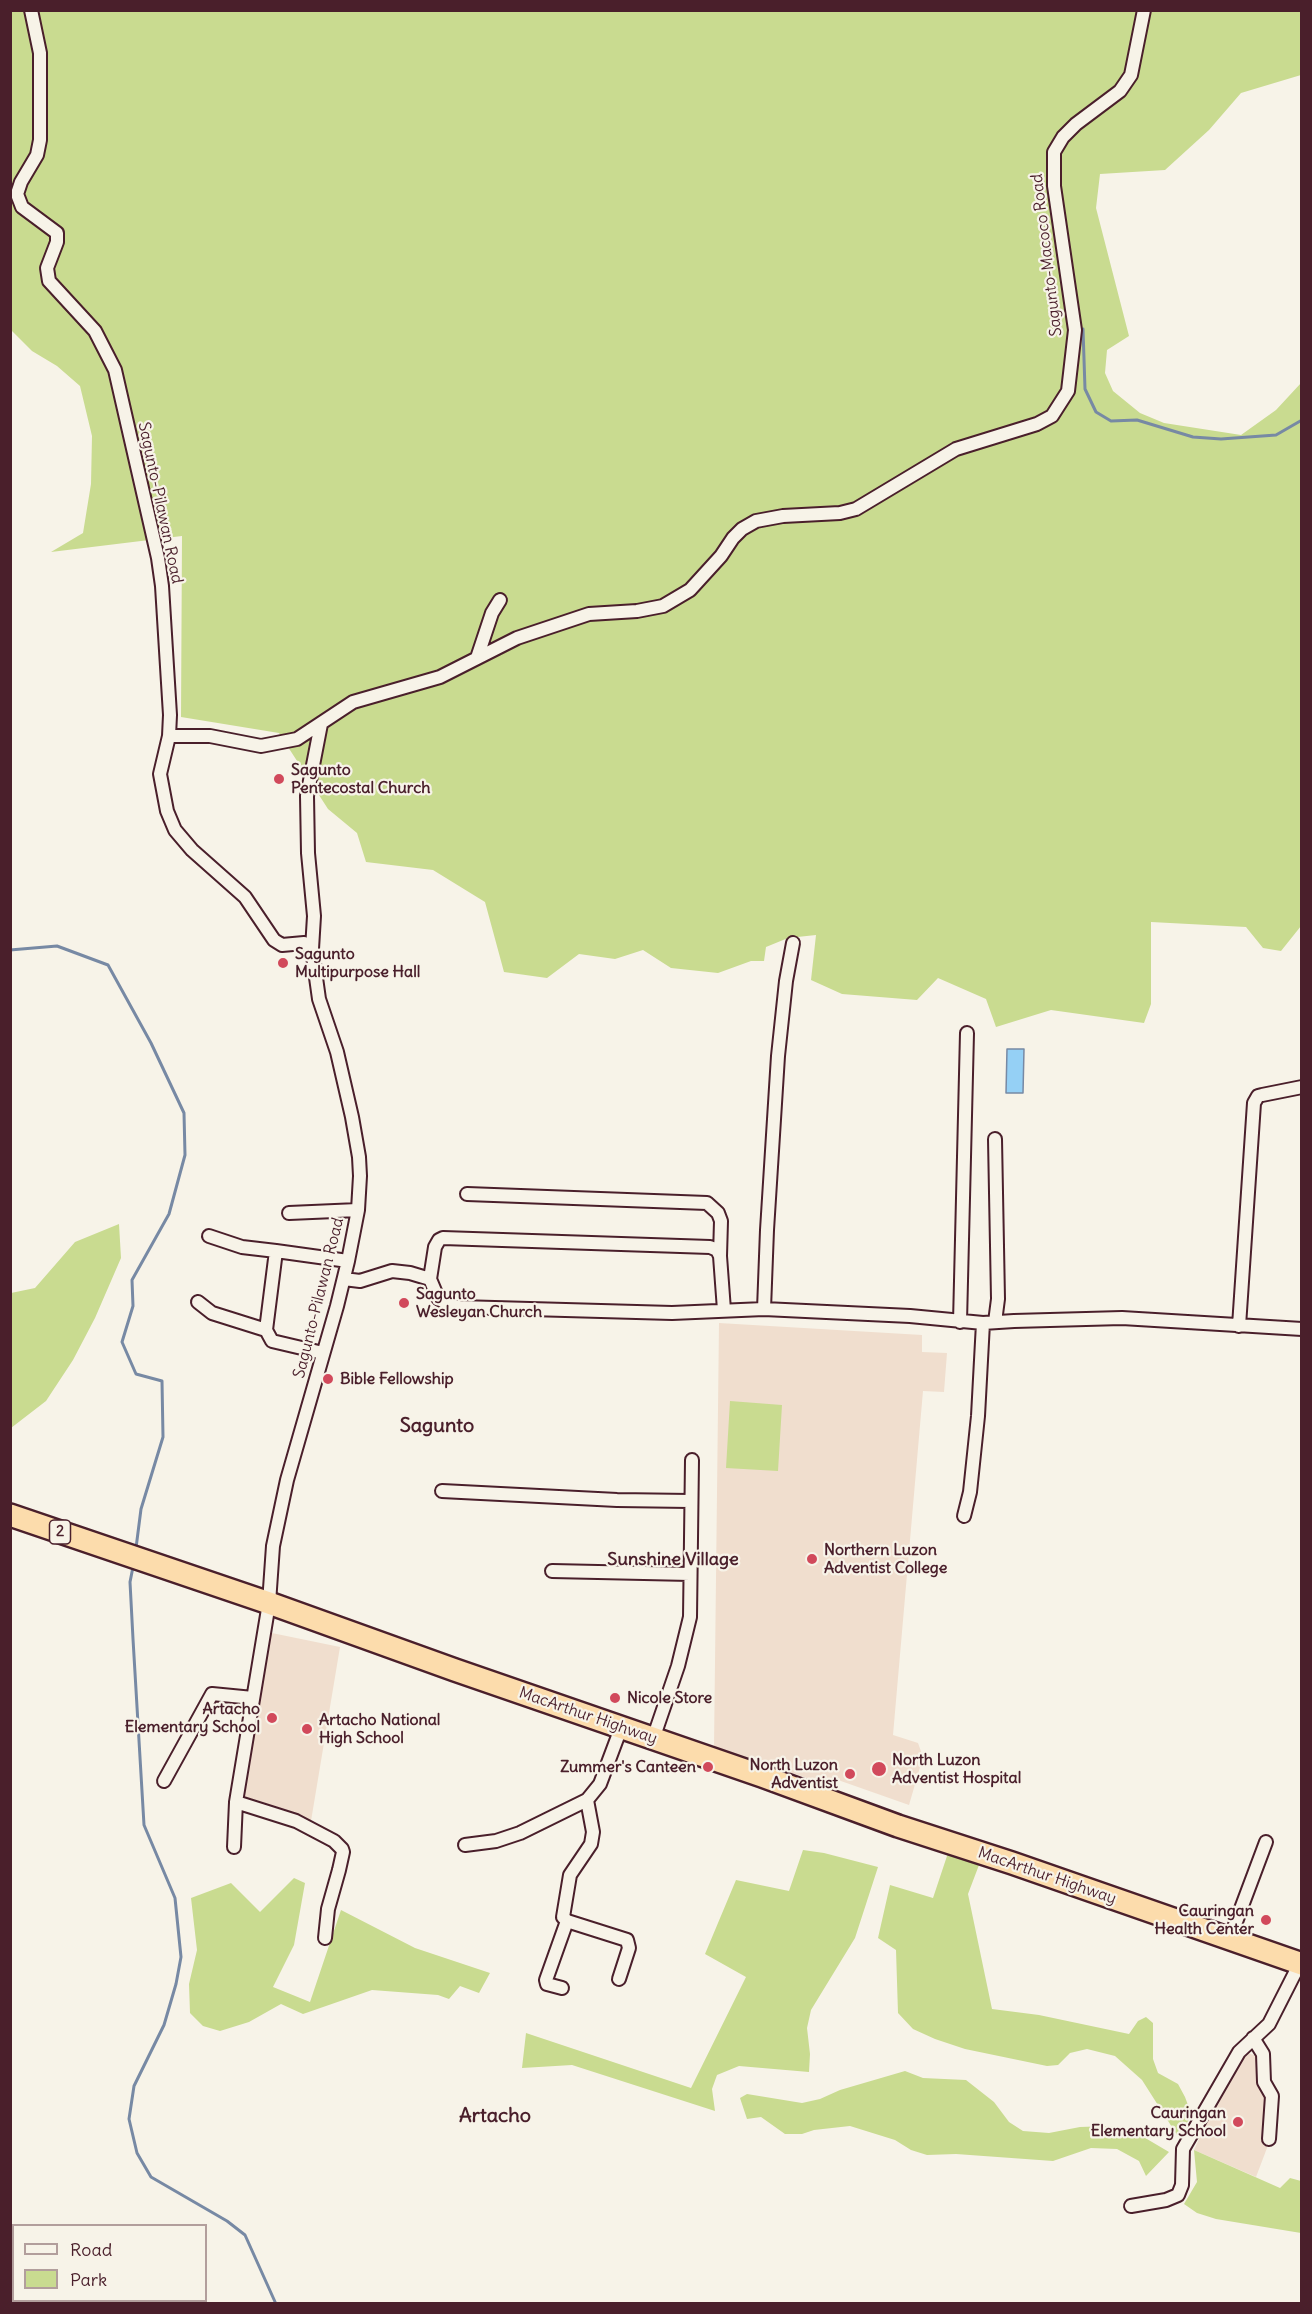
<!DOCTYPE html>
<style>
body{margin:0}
#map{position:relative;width:1312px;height:2314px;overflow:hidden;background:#f7f3e8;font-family:Delius,sans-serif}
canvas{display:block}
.frame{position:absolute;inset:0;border:12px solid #4a1f2b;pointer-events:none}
.legend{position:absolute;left:12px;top:2224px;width:195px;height:78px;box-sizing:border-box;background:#f7f3e8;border:2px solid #b29e9c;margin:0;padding:8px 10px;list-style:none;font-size:18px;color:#4a1f2b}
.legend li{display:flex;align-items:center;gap:12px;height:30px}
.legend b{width:30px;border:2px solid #b29e9c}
</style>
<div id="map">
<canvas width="1312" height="2314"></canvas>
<div class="frame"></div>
<ul class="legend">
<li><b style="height:8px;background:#f7f3e8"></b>Road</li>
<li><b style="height:16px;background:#c9db90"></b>Park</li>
</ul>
</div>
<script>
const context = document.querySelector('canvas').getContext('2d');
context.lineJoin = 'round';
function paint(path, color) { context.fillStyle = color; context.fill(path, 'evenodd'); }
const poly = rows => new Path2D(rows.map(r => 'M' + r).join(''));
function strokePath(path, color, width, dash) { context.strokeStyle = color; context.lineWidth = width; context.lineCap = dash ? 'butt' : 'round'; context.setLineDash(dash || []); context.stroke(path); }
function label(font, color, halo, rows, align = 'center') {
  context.font = font + ' Delius,sans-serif'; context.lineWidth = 4.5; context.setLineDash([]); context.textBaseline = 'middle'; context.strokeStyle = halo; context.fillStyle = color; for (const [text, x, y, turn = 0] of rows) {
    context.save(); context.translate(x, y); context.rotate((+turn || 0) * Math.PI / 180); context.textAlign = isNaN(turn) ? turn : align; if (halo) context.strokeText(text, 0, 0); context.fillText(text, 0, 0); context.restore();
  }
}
paint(poly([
 [719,1323,922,1335,922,1352,947,1353,944,1392,923,1391,893,1735,918,1743,923,1757,909,1805,838,1780,837,1788,714,1747],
 [267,1632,340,1647,311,1821,245,1803,242,1796],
 [1245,2052,1262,2058,1270,2096,1267,2148,1256,2177,1194,2150,1221,2091]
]), '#f0dece');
paint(poly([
 [10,11,1301,11,1301,75,1241,93,1209,130,1165,170,1100,174,1096,208,1129,336,1107,350,1105,373,1113,391,1140,413,1164,423,1241,435,1276,410,1301,383,1301,926,1281,951,1263,948,1246,927,1151,922,1151,1004,1144,1023,1051,1010,996,1027,986,999,938,978,917,1000,842,994,811,980,816,935,788,938,766,947,764,961,751,961,718,973,671,968,643,950,615,959,579,954,547,978,504,972,485,902,433,870,366,862,357,833,328,809,279,733,181,717,182,536,51,552,83,533,91,484,92,436,80,386,57,366,32,351,11,330],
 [119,1224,121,1258,95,1318,73,1360,46,1401,11,1428,11,1293,35,1288,75,1242],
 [730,1401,782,1405,778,1471,726,1468],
 [803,1850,824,1853,878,1867,855,1938,811,2010,807,2028,810,2054,809,2072,739,2066,717,2075,712,2089,715,2111,572,2065,522,2068,526,2033,691,2088,746,1977,705,1954,736,1880,789,1891],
 [948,1853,979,1865,968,1894,992,2009,1039,2015,1129,2034,1138,2021,1146,2017,1153,2023,1153,2059,1158,2073,1178,2084,1185,2097,1192,2116,1177,2135,1142,2080,1115,2056,1087,2049,1070,2053,1058,2065,1047,2066,965,2049,935,2039,913,2029,898,2013,896,1950,878,1938,890,1885,933,1898],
 [294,1878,305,1883,294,1945,273,1987,310,2002,341,1910,415,1948,490,1973,479,1993,460,1986,449,1999,438,1995,372,1990,303,2014,281,2004,249,2022,220,2031,203,2026,190,2013,189,1984,197,1950,191,1898,231,1883,260,1912],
 [905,2071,923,2078,966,2080,994,2102,1009,2122,1023,2131,1049,2133,1080,2127,1109,2126,1130,2129,1169,2152,1146,2176,1139,2161,1117,2149,1091,2148,1053,2161,956,2154,927,2155,911,2150,895,2140,850,2126,814,2130,802,2134,785,2134,761,2117,747,2119,740,2098,747,2094,802,2103,820,2099,840,2090],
 [1194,2150,1280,2188,1290,2178,1301,2181,1301,2233,1216,2219,1197,2213,1184,2204,1197,2182]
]), '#c9db90');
const water = poly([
 [1007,1049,1024,1049,1023,1093,1006,1093,1007,1049]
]);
paint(water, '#95d0f5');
strokePath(water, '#7789a4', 1.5);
strokePath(poly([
 [1083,329,1085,389,1096,412,1111,421,1137,420,1193,437,1221,439,1276,435,1302,420],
 [10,950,57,946,108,965,151,1043,184,1113,185,1155,169,1214,132,1280,133,1306,122,1342,136,1374,162,1381,163,1437,141,1509,136,1548],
 [133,1567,130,1582,133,1639,144,1825,175,1898,181,1957,176,1984,164,2025,134,2086,129,2119,137,2153,151,2177,227,2221,245,2235,276,2304]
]), '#7789a4', 3);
const street = poly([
 [31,10,40,53,40,140,37,155,21,182,17,194,22,207,57,233,57,242,47,268,49,281,95,331,115,370,158,558,162,586,170,715,169,736,160,774,167,811,175,830,192,850,245,897,274,940,282,945,304,943,312,949,319,999,337,1052,352,1117,359,1157,360,1176,358,1210,348,1261,337,1306,287,1480,273,1546,269,1603,236,1802,234,1847],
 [477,658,492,613,500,600],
 [169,736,210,736,261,746,297,739,353,702,440,677,517,638,589,614,637,611,663,606,690,590,721,556,733,538,742,529,756,521,783,516,840,513,856,509,956,449,1037,424,1052,416,1068,391,1075,330,1054,186,1054,152,1063,137,1076,124,1120,91,1131,75,1144,10],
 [312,949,314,916,308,853,307,796,321,724],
 [995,1139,998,1299,995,1322],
 [467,1194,707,1203,718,1213,721,1221,720,1256],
 [289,1213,358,1210],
 [209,1236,242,1247,276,1251,266,1330],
 [276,1251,348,1261],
 [344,1279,360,1281,392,1271,410,1273,430,1279,438,1298,447,1304,459,1307,672,1313,764,1309,910,1316,983,1323,1014,1321,1122,1318,1302,1329],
 [430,1279,435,1247,439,1240,443,1238,710,1247,717,1250,720,1256,724,1310],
 [198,1302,212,1313,266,1330,272,1341,323,1353],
 [764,1309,767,1230,778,1056,786,981,793,943],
 [960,1322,967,1033],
 [1239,1326,1254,1103,1258,1096,1262,1095,1302,1087],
 [442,1491,617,1500,690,1501],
 [964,1516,970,1492,978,1416,983,1323],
 [552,1571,690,1574],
 [653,1739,678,1666,690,1617,692,1460],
 [164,1781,212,1694,253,1698],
 [587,1800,593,1832,591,1844,570,1875,563,1917,567,1921,627,1940,629,1948,619,1979],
 [236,1802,296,1821,334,1841,342,1849,343,1852,339,1870,328,1909,325,1938],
 [465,1845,496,1841,520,1833,587,1800,600,1784,621,1728],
 [1230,1938,1266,1842],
 [562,1988,547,1984,546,1980,567,1921],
 [1253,2038,1263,2054,1264,2082,1272,2096,1269,2139],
 [1131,2206,1166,2200,1178,2195,1182,2185,1183,2149,1239,2052,1269,2024,1300,1963]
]);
const highway = poly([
 [10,1515,269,1603,455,1670,762,1776,898,1826,1012,1863,1302,1964]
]);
strokePath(street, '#4a1f2b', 16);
strokePath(highway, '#4a1f2b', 26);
strokePath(street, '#f7f3e8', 12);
strokePath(highway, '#fcdcac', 21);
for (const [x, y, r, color] of [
 [279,779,6,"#d1495b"],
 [283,963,6,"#d1495b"],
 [404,1303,6,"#d1495b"],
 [328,1379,6,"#d1495b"],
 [812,1559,6,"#d1495b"],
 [615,1698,6,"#d1495b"],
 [272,1718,6,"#d1495b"],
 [307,1729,6,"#d1495b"],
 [708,1767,6,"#d1495b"],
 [879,1769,8,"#d1495b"],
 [850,1774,6,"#d1495b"],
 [1266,1920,6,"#d1495b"],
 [1238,2122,6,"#d1495b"]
]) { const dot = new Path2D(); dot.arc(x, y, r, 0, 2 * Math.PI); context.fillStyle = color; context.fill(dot); strokePath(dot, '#f7f3e8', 2); }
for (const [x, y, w] of [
 [60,1532,21]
]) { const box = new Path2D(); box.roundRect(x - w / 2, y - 12, w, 24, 4.5); context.fillStyle = '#f7f3e8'; context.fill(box); strokePath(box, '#4a1f2b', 1.5); }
label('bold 15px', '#4a1f2b', null, [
 ["2",60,1532]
]);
label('16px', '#4a1f2b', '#f7f3e8', [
 ["Sagunto-Macoco Road",1047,255,-97],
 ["Sagunto-Pilawan Road",160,503,78],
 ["Sagunto-Pilawan Road",319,1298,-76],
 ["MacArthur Highway",588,1716,19],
 ["MacArthur Highway",1047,1876,19]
]);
label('bold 16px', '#4a1f2b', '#f7f3e8', [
 ["Sagunto",291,770],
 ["Pentecostal Church",291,788],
 ["Sagunto",295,954],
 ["Multipurpose Hall",295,972],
 ["Sagunto",416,1294],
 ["Wesleyan Church",416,1312],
 ["Bible Fellowship",340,1379],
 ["Northern Luzon",824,1550],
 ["Adventist College",824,1568],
 ["Nicole Store",627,1698],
 ["Artacho",260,1709,"right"],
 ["Elementary School",260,1727,"right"],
 ["Artacho National",319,1720],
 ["High School",319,1738],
 ["North Luzon",892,1760],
 ["Adventist Hospital",892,1778],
 ["North Luzon",838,1765,"right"],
 ["Adventist",838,1783,"right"],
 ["Zummer's Canteen",696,1767,"right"],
 ["Cauringan",1254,1911,"right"],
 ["Health Center",1254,1929,"right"],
 ["Cauringan",1226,2113,"right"],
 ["Elementary School",1226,2131,"right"]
], 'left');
label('bold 18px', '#4a1f2b', '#f7f3e8', [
 ["Sunshine Village",673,1560]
]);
label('bold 20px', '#4a1f2b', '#f7f3e8', [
 ["Sagunto",437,1426],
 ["Artacho",495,2116]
]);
</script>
